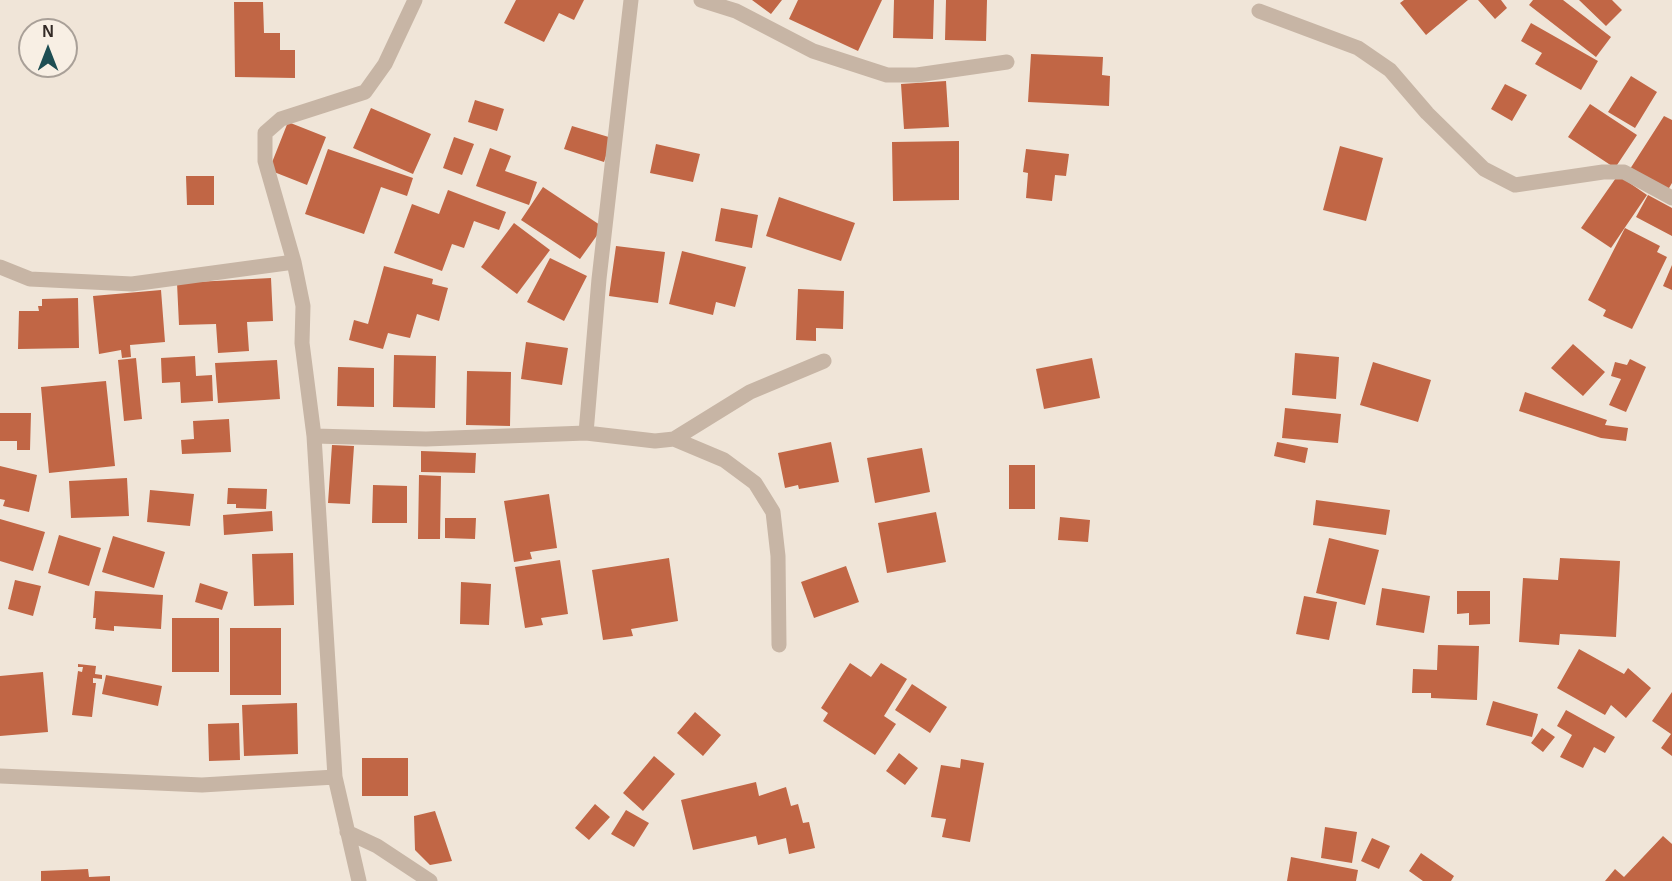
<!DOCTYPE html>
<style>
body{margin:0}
#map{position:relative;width:1672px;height:881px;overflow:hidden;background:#f0e5d8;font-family:Helvetica,sans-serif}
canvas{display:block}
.north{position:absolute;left:18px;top:18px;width:60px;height:60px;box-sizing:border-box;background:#f8efe4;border:2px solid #a9a098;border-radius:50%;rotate:0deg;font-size:16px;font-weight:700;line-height:24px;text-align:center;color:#332a26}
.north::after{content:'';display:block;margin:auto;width:21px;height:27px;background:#1e4e53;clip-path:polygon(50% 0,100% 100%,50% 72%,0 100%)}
</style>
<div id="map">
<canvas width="1672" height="881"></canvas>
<div class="north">N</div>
</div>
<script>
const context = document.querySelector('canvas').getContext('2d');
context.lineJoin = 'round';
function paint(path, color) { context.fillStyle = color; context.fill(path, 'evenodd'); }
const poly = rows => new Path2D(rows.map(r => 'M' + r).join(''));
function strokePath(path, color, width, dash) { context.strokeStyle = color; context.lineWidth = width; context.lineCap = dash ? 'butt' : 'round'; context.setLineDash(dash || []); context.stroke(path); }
paint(poly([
 [516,0,584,0,574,20,559,13,544,42,504,23],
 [752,0,782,0,771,14],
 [798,0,882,0,858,51,789,19],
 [894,0,934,0,933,39,893,38],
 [946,0,987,0,986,41,945,40],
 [1404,0,1468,0,1426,35,1400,3],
 [1478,0,1501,0,1507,8,1495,19],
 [1533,0,1563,0,1611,37,1596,57,1529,5],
 [1579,0,1612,0,1622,10,1606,26],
 [234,2,263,2,264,33,280,33,280,50,295,50,295,78,235,77],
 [1531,23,1598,61,1581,90,1535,64,1542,53,1521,41],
 [1031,54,1103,57,1102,75,1110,76,1109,106,1028,102],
 [1631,76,1657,92,1635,128,1608,112],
 [946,81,949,127,904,129,901,84],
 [1505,84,1527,95,1512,121,1491,109],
 [475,100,504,109,497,131,468,122],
 [1590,104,1637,135,1615,168,1568,137],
 [371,108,431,134,413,174,353,148],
 [1664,116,1672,120,1672,183,1666,193,1630,169],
 [288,122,326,137,307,185,269,170],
 [572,126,612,138,604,162,564,149],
 [454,137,474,144,462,175,443,168],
 [959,141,959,200,893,201,892,142],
 [656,144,700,154,693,182,650,173],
 [1340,146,1383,158,1366,221,1323,210],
 [490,148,511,156,505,171,537,182,529,205,476,186],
 [328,149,413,178,407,196,381,187,364,234,305,214],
 [1026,149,1069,154,1066,176,1055,175,1052,201,1026,198,1028,173,1023,172],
 [1618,175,1647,195,1611,248,1581,228],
 [186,176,214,176,214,205,187,205],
 [543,187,603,227,580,259,521,220],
 [448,190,506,212,499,230,474,221,464,248,452,244,442,271,394,253,412,204,439,214],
 [1648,195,1672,208,1672,236,1636,217],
 [779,197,855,223,841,261,766,236],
 [721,208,758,215,752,248,715,241],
 [514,223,550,250,517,294,481,267],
 [1625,228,1660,246,1657,252,1667,257,1632,329,1603,316,1606,310,1588,300],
 [616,246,665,252,658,303,609,296],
 [682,251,746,267,735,307,716,302,713,315,669,304],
 [550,258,587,276,564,321,527,302],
 [1672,265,1672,290,1663,286],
 [384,266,433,279,432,284,448,288,439,321,417,314,410,338,388,333,383,349,349,340,354,320,368,324],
 [271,278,273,321,247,322,249,351,218,353,216,324,179,325,177,283],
 [798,289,844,291,843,329,816,328,816,341,796,340],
 [161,290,165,342,130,345,131,357,122,358,121,350,99,354,93,296],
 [78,298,79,348,18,349,19,311,39,311,38,306,42,306,42,299],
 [526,342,568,348,562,385,521,379],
 [1573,344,1605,372,1583,396,1551,368],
 [1295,353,1339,357,1336,399,1292,395],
 [394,355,436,356,435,408,393,407],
 [195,356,196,376,212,375,213,401,181,403,180,382,162,383,161,358],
 [136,358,142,419,124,421,118,360],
 [1092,358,1100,398,1044,409,1036,369],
 [1630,359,1646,367,1626,412,1609,405,1621,379,1611,376,1615,362,1627,365],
 [277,360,280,399,218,403,215,363],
 [1373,362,1431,380,1418,422,1360,405],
 [338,367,374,368,374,407,337,406],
 [467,371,511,372,510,426,466,425],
 [106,381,115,466,49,473,41,387],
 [1525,392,1607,420,1605,425,1628,428,1626,441,1601,438,1519,411],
 [1285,408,1341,414,1338,443,1282,438],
 [0,413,31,413,30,450,17,450,17,441,0,441],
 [229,419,231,452,182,454,181,440,194,439,193,421],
 [831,442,839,482,799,489,798,485,785,488,778,453],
 [1277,442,1308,448,1305,463,1274,456],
 [332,445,354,446,350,504,328,503],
 [922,448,930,492,875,503,867,458],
 [421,451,476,453,475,473,421,472],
 [1009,465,1035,465,1035,509,1009,509],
 [0,466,37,475,29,512,3,506,5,500,0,499],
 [419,475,441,476,440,539,418,539],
 [127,478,129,516,71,518,69,481],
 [373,485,407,486,407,523,372,523],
 [228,488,267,489,266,509,236,508,236,504,227,504],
 [150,490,194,494,190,526,147,522],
 [549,494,557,548,530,552,532,559,514,562,504,501],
 [1316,500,1390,510,1386,535,1313,525],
 [272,511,273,531,224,535,223,515],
 [936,512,946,562,887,573,878,523],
 [1060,517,1090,520,1088,542,1058,540],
 [445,518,476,518,475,539,445,538],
 [0,519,45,532,33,571,0,561],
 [59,535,101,548,89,586,48,573],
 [113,536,165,552,154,588,102,572],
 [1329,538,1379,550,1365,605,1316,593],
 [293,553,294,605,254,606,252,554],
 [669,558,678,621,631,629,633,636,603,640,592,570],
 [1560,558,1620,561,1616,637,1560,634,1559,645,1519,642,1523,578,1558,580],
 [560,560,568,614,541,618,543,625,525,628,515,567],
 [846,566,859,602,814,618,801,582],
 [15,580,41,586,33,616,8,609],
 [461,582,491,584,489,625,460,624],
 [200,583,228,592,222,610,195,602],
 [1382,588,1430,596,1424,633,1376,625],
 [95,591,163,595,161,629,114,626,114,631,95,629,96,618,93,618],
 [1457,591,1490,591,1490,624,1469,625,1469,613,1457,614],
 [1304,596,1337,602,1329,640,1296,634],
 [172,618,219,618,219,672,172,672],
 [230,628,281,628,281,695,230,695],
 [1438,645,1479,646,1477,700,1431,698,1431,693,1412,693,1413,669,1437,670],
 [1579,649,1624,674,1628,668,1651,688,1626,718,1611,705,1605,715,1557,688],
 [850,663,871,677,881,663,907,679,884,716,896,724,875,755,823,721,828,713,821,708],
 [78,664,96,666,95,674,102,675,102,679,93,678,93,683,96,683,92,717,72,715,78,671,82,672,83,667,78,667],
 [43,672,48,732,0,736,0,676],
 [106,675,162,686,158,706,102,694],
 [912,684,947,707,930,733,895,710],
 [1672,692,1672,756,1661,748,1671,734,1652,721],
 [1493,701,1538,714,1532,737,1486,725],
 [297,703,298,754,244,756,242,705],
 [1566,710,1615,737,1605,753,1594,747,1583,768,1560,757,1572,735,1557,726],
 [695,712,721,735,703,756,677,733],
 [239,723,240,760,209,761,208,724],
 [1542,728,1555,737,1543,752,1531,743],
 [899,753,918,768,905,785,886,771],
 [654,756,675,774,643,811,623,793],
 [362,758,408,758,408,796,362,796],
 [961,759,984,763,970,842,942,837,946,819,931,817,941,765,960,768],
 [756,782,759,796,786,787,791,806,798,804,803,823,809,822,815,848,789,854,786,838,758,845,756,836,693,850,681,800],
 [595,804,610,817,589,840,575,828],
 [626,810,649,823,634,847,611,834],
 [435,811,452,861,430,865,415,850,414,816],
 [1325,827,1357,832,1352,863,1321,858],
 [1663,836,1672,844,1672,881,1605,881,1615,869,1624,877],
 [1372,838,1390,846,1379,869,1361,861],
 [1421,853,1454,876,1451,881,1423,881,1409,871],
 [1291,857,1358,870,1356,881,1287,881],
 [88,869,89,877,110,876,110,881,41,881,41,871]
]), '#c16645');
strokePath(poly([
 [701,0,736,11,813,51,887,75,917,75,1007,62],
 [1259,11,1358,48,1390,70,1427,113,1484,169,1515,185,1603,172,1624,172,1672,198],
 [0,267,30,279,132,284,294,262],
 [586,433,599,279,631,0],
 [314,436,426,439,586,433,655,441,674,439,750,392,824,361],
 [674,439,724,460,755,483,773,512,778,556,779,645],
 [0,776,202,785,335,777],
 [347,832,377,846,430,881],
 [359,881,335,777,314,436,302,343,303,306,294,262,265,161,265,133,281,119,365,92,385,64,415,0]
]), '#c7b5a5', 15);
</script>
